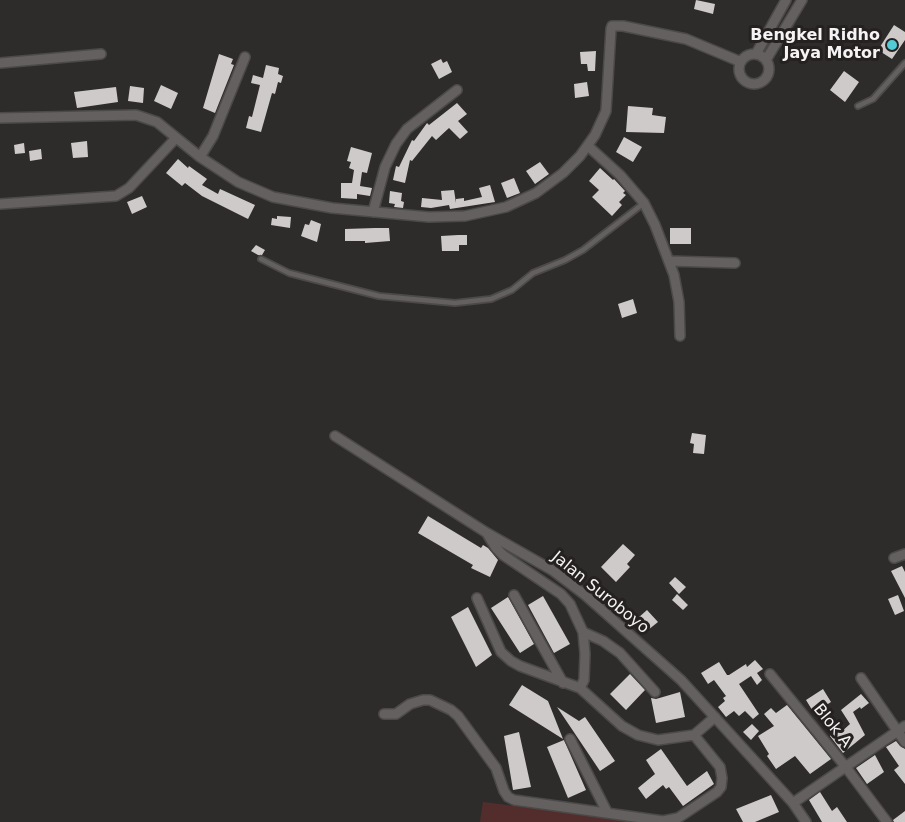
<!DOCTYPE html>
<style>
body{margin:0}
canvas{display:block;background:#2e2b2b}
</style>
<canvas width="905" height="822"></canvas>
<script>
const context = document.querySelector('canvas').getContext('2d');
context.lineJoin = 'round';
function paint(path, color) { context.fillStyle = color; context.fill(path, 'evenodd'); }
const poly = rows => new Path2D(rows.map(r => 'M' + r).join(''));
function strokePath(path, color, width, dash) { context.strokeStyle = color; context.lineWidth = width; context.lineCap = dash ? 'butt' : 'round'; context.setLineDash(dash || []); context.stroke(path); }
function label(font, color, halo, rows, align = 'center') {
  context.font = font + ' "DejaVu Sans",sans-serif'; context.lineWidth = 6; context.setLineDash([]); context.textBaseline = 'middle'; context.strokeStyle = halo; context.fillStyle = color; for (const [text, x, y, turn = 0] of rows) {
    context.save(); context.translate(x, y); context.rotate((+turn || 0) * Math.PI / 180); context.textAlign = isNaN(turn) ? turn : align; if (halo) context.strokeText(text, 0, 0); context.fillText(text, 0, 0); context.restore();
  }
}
paint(poly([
 [483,802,645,822,480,822]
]), '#532d2c');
paint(poly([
 [696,0,715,4,713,14,694,9],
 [894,25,905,32,905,40,892,59,878,50],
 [596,51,595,71,588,71,587,64,581,64,580,52],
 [219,54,233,59,231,64,234,65,215,113,203,108],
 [441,59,443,63,447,61,452,72,439,79,431,64],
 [266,65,279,68,278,74,283,76,281,83,278,82,275,94,272,93,261,132,246,128,249,116,252,117,260,85,251,83,253,75,263,78],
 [844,71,859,82,845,102,830,90],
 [587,82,589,96,575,98,574,84],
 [161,85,178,93,171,109,154,101],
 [130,86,144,88,143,103,128,101],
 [116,87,118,102,77,108,74,92],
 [457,103,467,114,458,121,468,132,460,139,449,128,436,140,432,136,412,161,410,160,405,183,393,180,396,166,399,167,412,140,414,141,427,123,429,125],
 [628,106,653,108,652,115,666,117,664,133,626,132],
 [624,137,642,147,633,162,616,152],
 [87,141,88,157,73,158,71,143],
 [24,143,25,153,15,154,14,145],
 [351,147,372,153,367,173,362,172,360,186,372,188,370,196,357,194,357,199,341,198,341,183,352,183,354,170,349,168,351,162,347,161],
 [41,149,42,159,30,161,29,151],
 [178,159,188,168,189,166,207,179,202,185,218,194,220,189,255,205,248,219,202,196,185,183,182,186,166,173],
 [540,162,549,174,535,184,526,171],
 [600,168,613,180,614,179,625,191,623,193,626,195,619,202,622,205,612,216,592,197,599,190,589,181],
 [514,178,520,193,507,198,501,183],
 [490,185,495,202,450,209,449,205,431,208,421,207,422,198,442,200,441,191,454,190,456,203,456,199,464,198,464,201,482,197,479,188],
 [390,191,402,193,401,201,404,202,403,208,394,207,395,204,389,203],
 [142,196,147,207,132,214,127,202],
 [277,216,291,217,290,228,271,225,272,218,277,219],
 [311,220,321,224,317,242,301,236,305,224,309,225],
 [375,228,389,228,390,241,365,243,365,241,345,241,345,229],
 [670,228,691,228,691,244,670,244],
 [458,235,467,235,467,245,459,245,459,251,442,251,441,236],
 [256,245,265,250,262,255,258,255,251,251],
 [633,299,637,313,622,318,618,304],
 [692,433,706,435,704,454,693,453,694,444,690,443],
 [428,516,481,548,483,545,488,548,498,560,490,577,471,568,473,565,418,533],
 [623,544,635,555,627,564,630,567,616,582,601,567],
 [902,566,905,572,905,598,891,571],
 [675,577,686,587,679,594,669,583],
 [677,594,688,605,683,610,672,600],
 [898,595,904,611,895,615,888,599],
 [543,596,570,644,554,653,528,605],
 [508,597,534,644,520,653,491,608],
 [468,607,492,655,476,667,451,617],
 [647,610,658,622,648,630,646,628,642,632,636,625,641,621,638,618],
 [755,660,763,669,757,673,762,680,757,685,751,676,739,684,759,714,753,719,745,711,739,716,734,711,726,717,718,707,725,701,723,698,726,696,714,680,708,684,701,673,719,662,727,675,729,675,746,664,747,667],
 [630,674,645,690,626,710,610,694],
 [522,685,548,701,563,739,509,705],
 [823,689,831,702,814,713,806,700],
 [680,692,685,717,656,723,651,698,656,699],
 [861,694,869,703,861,709,860,707,853,712,865,735,843,753,830,736,837,730,840,733,850,724,841,710],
 [787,705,831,759,810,774,795,756,776,769,767,756,769,754,758,736,774,726,764,714,771,708,776,713],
 [557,707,579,721,585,717,615,761,600,771],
 [752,724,759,731,751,740,743,732],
 [519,732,531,787,513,790,504,736],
 [564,740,586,790,568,798,547,747],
 [896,741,900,746,905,749,905,784,894,770,899,766,886,747],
 [661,749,687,786,707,771,714,784,683,806,669,787,666,789,663,785,646,799,638,788,655,774,646,760],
 [875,755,884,772,867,784,856,768],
 [820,792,832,811,837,807,847,822,822,822,809,800],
 [771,795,779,812,755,822,743,822,736,809],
 [905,811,905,822,894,822,893,820]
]), '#cecac9');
const service = poly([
 [858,106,873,99,905,63],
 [261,259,289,273,379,296,455,303,491,299,512,290,533,273,565,260,583,250,644,203]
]);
const minor = poly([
 '739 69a15 15 0 1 1 30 0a15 15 0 1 1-30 0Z',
 [756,54,786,0],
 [766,60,802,0],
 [0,63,101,54],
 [0,118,136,115,157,122,200,157,238,182,273,197,332,208,429,217,465,216,506,207,536,193,563,173,580,156,595,135,606,111,611,29,612,26,623,26,686,39,741,62],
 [588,146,620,175,644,203,655,225,674,275,679,302,680,336],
 [200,157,213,136,245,57],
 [0,204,116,196,129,188,176,138],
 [373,212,385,167,396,144,407,129,457,90],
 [669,261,735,263],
 [335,436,487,533,552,570,585,595,681,680,793,803,806,822],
 [488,535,496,548,503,555,561,594,570,604,583,632,585,654,584,680,580,688],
 [894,558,905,554],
 [514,595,563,683],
 [477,598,501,652,511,661,520,666,580,688,622,726,638,735,658,740,694,735,715,717],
 [583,632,603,641,620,653,655,692],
 [770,674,845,766,887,822],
 [861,678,905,742],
 [384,714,396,714,410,704,423,700,430,700,451,710,458,716,496,768,504,791,508,797,514,800,663,821,678,818,717,792,721,787,722,778,720,767,694,735],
 [570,739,607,812],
 [793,803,905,726]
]);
strokePath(service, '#4c4a49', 8);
strokePath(minor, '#4c4a49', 12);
strokePath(service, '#646060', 4.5);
strokePath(minor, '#646060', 9);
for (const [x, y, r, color] of [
 [892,45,6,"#52cbd7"]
]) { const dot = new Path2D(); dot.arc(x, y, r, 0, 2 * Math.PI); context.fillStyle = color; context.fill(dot); strokePath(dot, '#252121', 2); }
label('bold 16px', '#f5f3f3', '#252121', [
 ["Bengkel Ridho",880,36],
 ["Jaya Motor",880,54]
], 'right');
label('16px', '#f5f3f3', '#252121', [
 ["Jalan Suroboyo",600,593,39],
 ["Blok A",832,726,51]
]);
</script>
